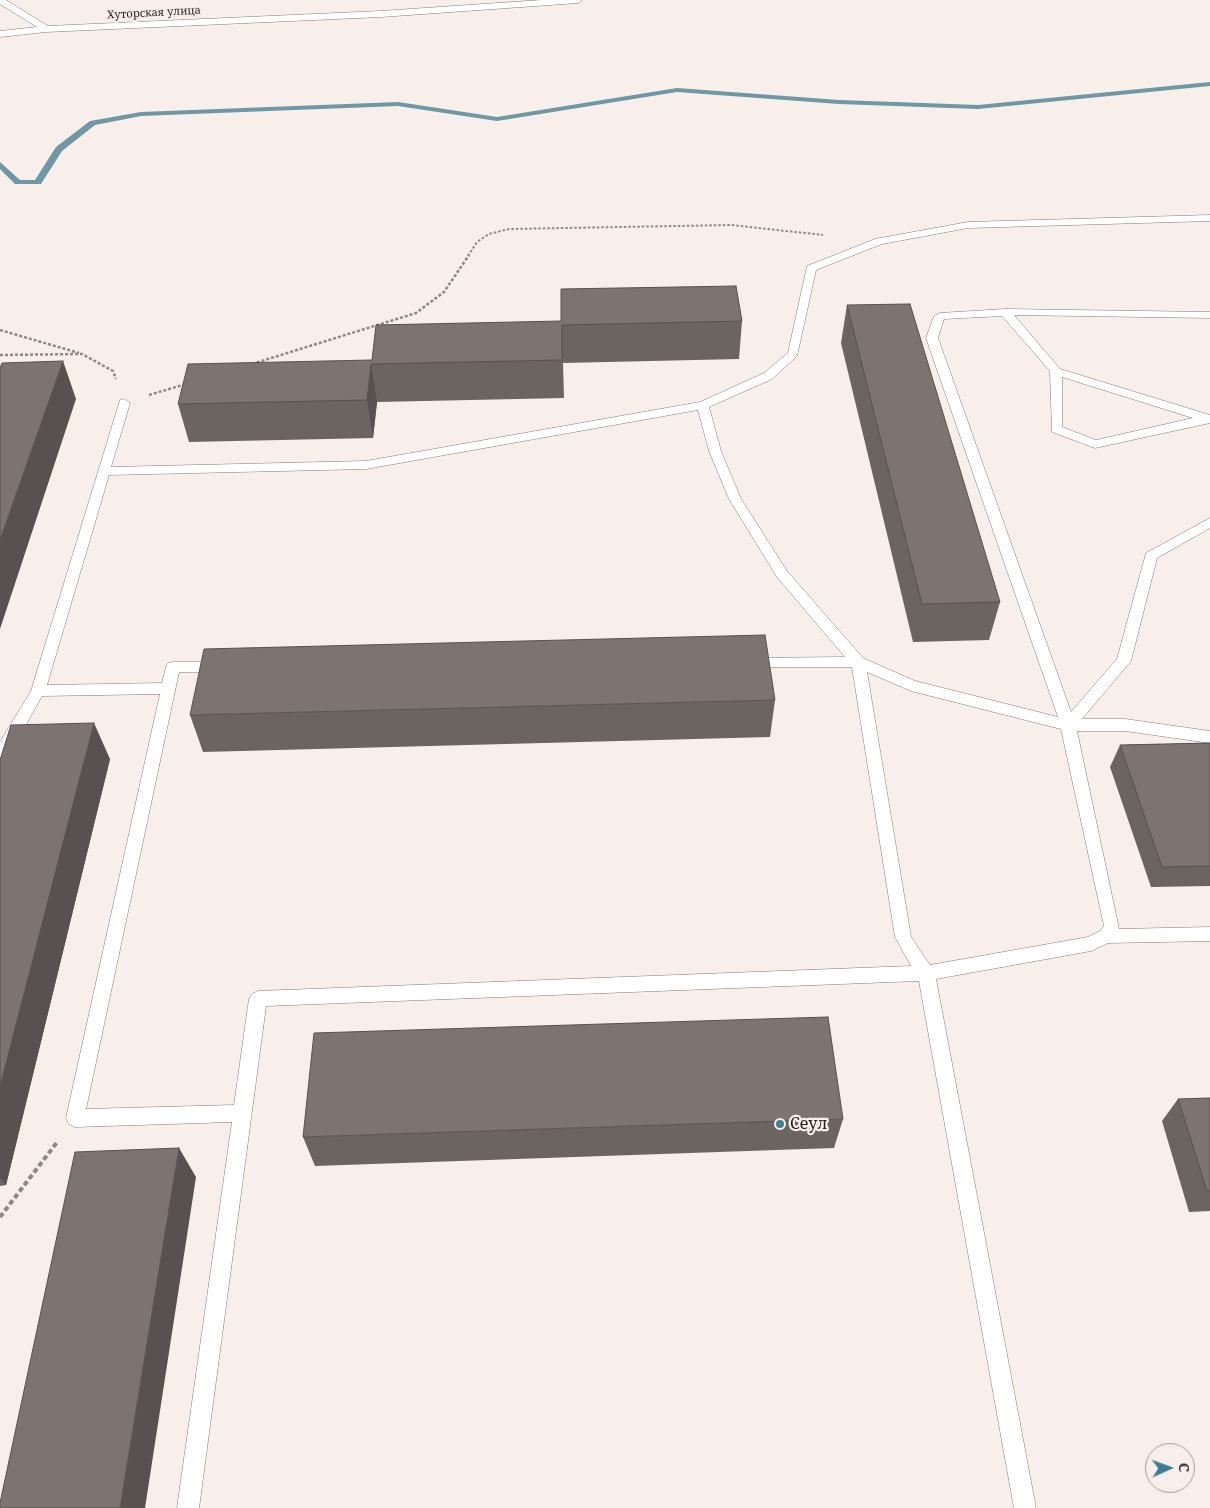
<!DOCTYPE html>
<meta charset="utf-8">
<style>
body{margin:0}
#map{position:relative;width:1210px;height:1508px;overflow:hidden;background:#f8eeea;font-family:"Noto Serif",serif}
canvas{display:block}
.north{position:absolute;left:1145px;top:1443px;width:50px;height:50px;box-sizing:border-box;background:#f8eeea;border:1px solid #a29b98;border-radius:50%;rotate:88deg;font-size:14px;font-weight:700;line-height:20px;text-align:center;color:#221e1d}
.north::after{content:'';display:block;margin:auto;width:18px;height:22px;background:#3d7f90;clip-path:polygon(50% 0,100% 100%,50% 72%,0 100%)}
</style>
<div id="map">
<canvas width="1210" height="1508"></canvas>
<div class="north">С</div>
</div>
<script>
const context = document.querySelector('canvas').getContext('2d');
context.lineJoin = 'round';
const poly = rows => new Path2D(rows.map(r => 'M' + r).join(''));
function paint(path, color) { context.fillStyle = color; context.fill(path, 'evenodd'); }
function strokePath(path, color, width, dash) { context.strokeStyle = color; context.lineWidth = width; context.lineCap = dash ? 'butt' : 'round'; context.setLineDash(dash || []); context.stroke(path); }
function label(font, color, halo, rows, align = 'center') {
  context.font = font + ' "Noto Serif",serif'; context.lineWidth = 4.5; context.setLineDash([]); context.textBaseline = 'middle'; context.strokeStyle = halo; context.fillStyle = color; for (const [text, x, y, turn = 0] of rows) {
    context.save(); context.translate(x, y); context.rotate((+turn || 0) * Math.PI / 180); context.textAlign = isNaN(turn) ? turn : align; if (halo) context.strokeText(text, 0, 0); context.fillText(text, 0, 0); context.restore();
  }
}
paint(poly([
 [1210,82,1210,86,978,109,839,104,677,92,497,121,398,106,141,116,95,125,62,151,41,184,15,184,0,169,0,162,20,180,35,180,56,147,90,121,141,112,398,102,497,117,677,88,839,100,978,105,1210,82]
]), '#6e98a5');
const lane = poly([
 [0,0,6,0,48,26,381,11,542,0,582,0,578,3,381,17,46,32,0,37,0,31,37,27,0,4,0,0],
 [1210,215,1210,221,968,228,882,244,816,270,797,356,772,379,709,407,721,451,741,499,787,571,863,658,915,681,1058,717,926,338,934,316,940,313,1005,309,1210,312,1210,318,1014,315,1060,369,1210,415,1210,423,1095,448,1052,432,1050,371,1002,316,944,319,938,338,1071,712,1117,659,1146,553,1210,518,1210,528,1157,558,1131,661,1082,719,1125,719,1210,731,1210,743,1125,731,1077,731,1119,929,1210,927,1210,941,1108,943,1091,951,936,979,1036,1508,1014,1508,919,981,266,1006,199,1508,177,1508,232,1122,75,1127,69,1124,66,1118,160,694,42,696,18,739,5,757,0,759,0,742,31,691,120,400,124,399,130,403,111,467,366,461,700,402,764,373,788,353,807,266,875,239,968,222,1210,215],
 [1062,377,1193,418,1096,440,1062,427,1062,377],
 [698,410,709,451,729,499,777,577,845,657,750,658,745,659,743,663,745,667,852,667,895,937,911,966,258,991,252,994,249,999,234,1105,86,1109,179,672,220,672,225,671,227,667,225,663,220,662,173,662,168,663,166,667,162,683,47,685,109,475,366,469,698,410],
 [867,672,911,691,1061,729,1104,926,1100,931,1088,937,930,965,911,937,867,672]
]);
strokePath(lane, '#847b77', 1);
strokePath(poly([
 [468,256,477,242,489,234,509,229,732,225,823,235]
]), '#8f8886', 2, [2.5, 2]);
strokePath(poly([
 [0,330,79,353],
 [0,355,82,354,113,371,116,379],
 [252,364,416,313,444,292,469,255],
 [149,395,186,384]
]), '#8f8886', 2.5, [3, 2]);
strokePath(poly([
 [0,1217,58,1141]
]), '#8f8886', 4, [5, 3]);
paint(lane, '#fff');
paint(poly([
 [847,305,1000,602,989,640,913,642,841,343],
 [742,321,739,359,563,363,564,398,377,402,373,438,189,442,178,404,372,360,376,325],
 [775,700,770,737,203,752,190,715],
 [1210,743,1210,886,1151,887,1110,767,1120,745],
 [110,759,6,1185,0,1186,0,760],
 [1210,1098,1210,1211,1189,1212,1162,1121,1178,1099],
 [843,1119,834,1148,315,1166,303,1137]
]), '#6c6461');
paint(poly([
 [63,361,76,399,0,629,0,540],
 [371,364,377,402,373,438,367,400],
 [94,723,110,759,6,1185,0,1178,0,1087],
 [179,1148,196,1177,145,1508,120,1508]
]), '#58514f');
const building = poly([
 [736,286,742,321,562,325,562,360,371,364,367,400,178,404,188,364,372,360,376,325,561,321,561,289,736,286],
 [910,304,1000,602,922,604,847,305,910,304],
 [63,361,0,540,0,368,2,363,63,361],
 [765,635,775,700,190,715,204,649,765,635],
 [94,723,0,1087,0,760,11,725,94,723],
 [1210,743,1210,866,1162,867,1120,745,1210,743],
 [828,1017,843,1119,303,1137,314,1033,828,1017],
 [1210,1098,1210,1191,1207,1191,1178,1099,1210,1098],
 [179,1148,120,1508,0,1508,0,1503,75,1152,179,1148]
]);
paint(building, '#7d7471');
strokePath(building, '#58514f', 1);
for (const [x, y, r, color] of [
 [780,1124,5,"#3d7f90"]
]) { const dot = new Path2D(); dot.arc(x, y, r, 0, 2 * Math.PI); context.fillStyle = color; context.fill(dot); strokePath(dot, '#f8eeea', 2); }
label('11px', '#221e1d', '#f8eeea', [
 ["Хуторская улица",154,13,-3]
]);
label('16px', '#221e1d', '#f8eeea', [
 ["Сеул",790,1124]
], 'left');
</script>
